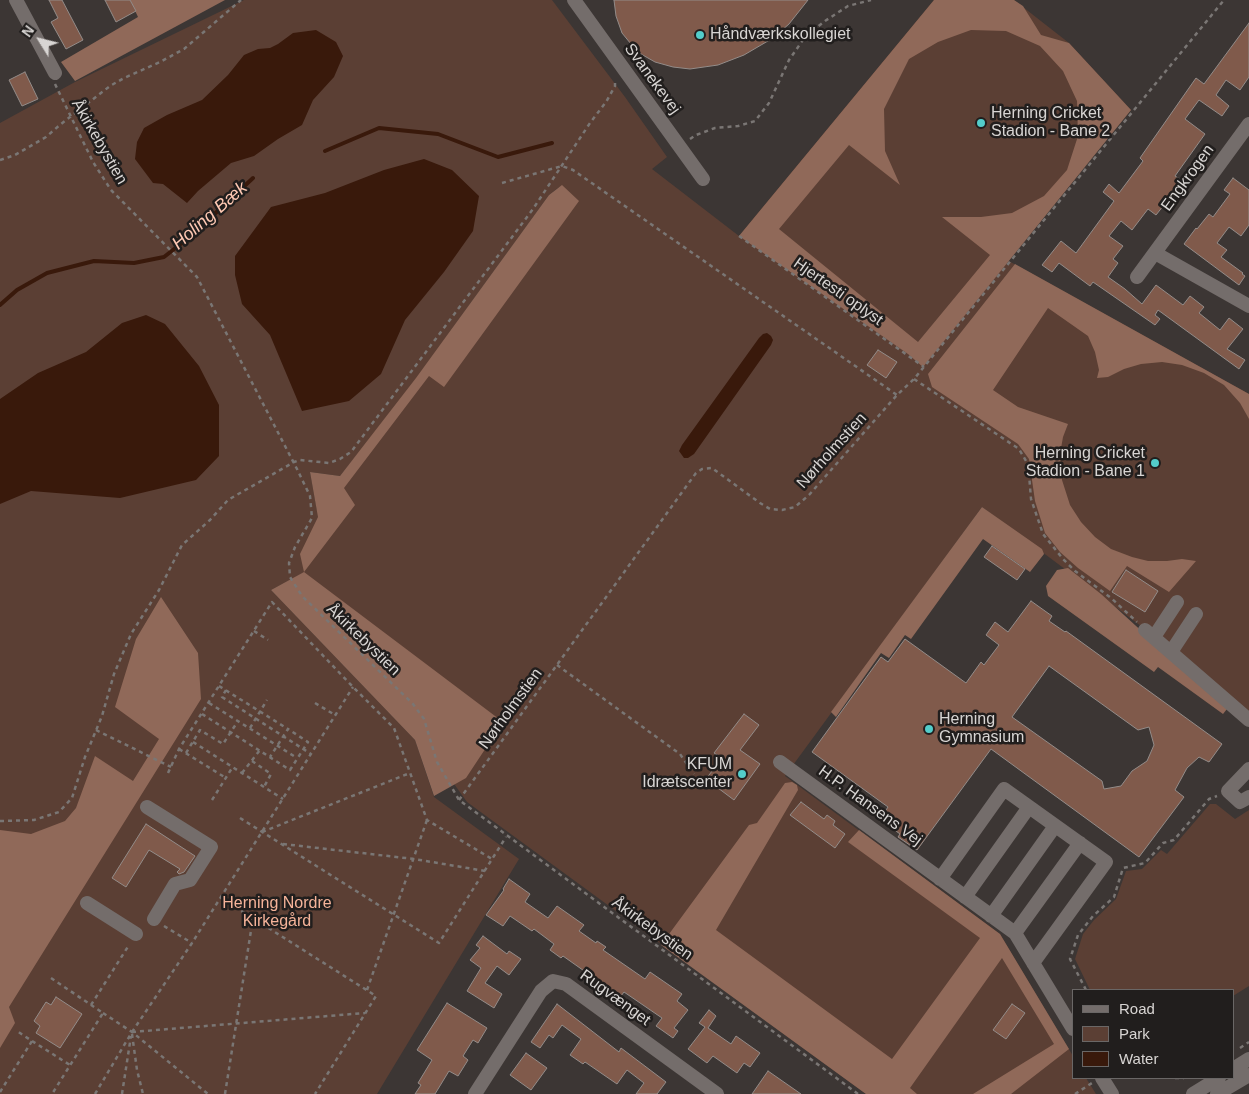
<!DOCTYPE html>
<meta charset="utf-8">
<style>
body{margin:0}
#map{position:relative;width:1249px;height:1094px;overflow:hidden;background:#3c3634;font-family:Arial,sans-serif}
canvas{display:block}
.legend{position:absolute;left:1072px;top:989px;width:162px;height:90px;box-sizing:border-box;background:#211e1d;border:1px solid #6a6766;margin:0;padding:6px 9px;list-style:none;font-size:15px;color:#d8d5d3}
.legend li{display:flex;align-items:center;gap:10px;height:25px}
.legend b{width:25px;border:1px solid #6a6766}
.north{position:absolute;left:15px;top:15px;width:50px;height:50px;-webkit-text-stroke:4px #211e1d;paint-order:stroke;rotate:306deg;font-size:14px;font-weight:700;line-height:20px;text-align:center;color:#d8d5d3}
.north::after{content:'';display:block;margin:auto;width:18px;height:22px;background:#d8d5d3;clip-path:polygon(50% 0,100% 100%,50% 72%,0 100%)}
</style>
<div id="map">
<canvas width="1249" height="1094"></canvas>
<ul class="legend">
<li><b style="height:6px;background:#746d6b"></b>Road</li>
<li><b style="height:14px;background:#5b3f34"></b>Park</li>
<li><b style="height:14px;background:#39190b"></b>Water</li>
</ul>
<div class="north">N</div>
</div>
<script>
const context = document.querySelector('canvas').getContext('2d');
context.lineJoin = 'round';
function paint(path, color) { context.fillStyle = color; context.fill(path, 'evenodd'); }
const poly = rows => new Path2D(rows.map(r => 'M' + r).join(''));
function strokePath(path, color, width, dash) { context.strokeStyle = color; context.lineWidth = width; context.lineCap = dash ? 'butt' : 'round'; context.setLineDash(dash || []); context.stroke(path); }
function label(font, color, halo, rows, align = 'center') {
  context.font = font + ' Arial,sans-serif'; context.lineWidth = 5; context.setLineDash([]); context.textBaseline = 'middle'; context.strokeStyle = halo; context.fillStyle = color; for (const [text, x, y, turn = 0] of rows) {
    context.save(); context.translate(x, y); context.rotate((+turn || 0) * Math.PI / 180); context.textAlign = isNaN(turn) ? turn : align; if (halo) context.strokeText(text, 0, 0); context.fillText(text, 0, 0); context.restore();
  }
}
paint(poly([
 [244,0,552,0,625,97,667,157,652,169,739,236,934,0,1014,0,1069,43,1131,110,1007,260,1249,394,1249,713,1189,662,982,507,785,776,1000,934,1073,1056,1073,1078,1086,1078,1096,1094,866,1094,467,802,303,573,271,590,415,740,434,797,519,859,377,1094,0,1094,0,123,75,82],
 [559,187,446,337,549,195],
 [359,452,317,510,310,472,340,476],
 [1210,804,1216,804,1235,819,1249,810,1249,986,1233,996,1233,990,1090,990,1075,959,1083,934,1094,920,1116,899,1126,871,1142,869,1161,850,1167,854]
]), '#5b3f34');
paint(poly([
 [130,0,225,0,75,81,61,62,138,17],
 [934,0,1014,0,1023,6,1041,35,1069,43,1131,110,923,367,908,354,739,236],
 [971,30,1006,31,1040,46,1063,71,1077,101,1078,136,1067,170,1044,196,1012,213,981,217,942,217,990,255,918,342,779,229,849,145,900,185,885,151,884,109,909,59,938,42],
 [562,185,579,201,444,387,429,376,344,488,355,505,304,572,503,722,466,778,434,796,415,740,271,590,304,572,300,554,318,517,310,472,340,476,416,378,549,195],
 [1015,264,1249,394,1249,419,1240,403,1224,385,1204,373,1182,365,1162,362,1141,364,1124,369,1108,377,1097,378,1099,370,1095,352,1088,336,1048,308,993,390,1018,407,1068,424,1063,437,1060,454,1062,480,1070,505,1081,522,1095,537,1111,549,1132,557,1148,561,1167,561,1182,559,1196,561,1169,592,1127,566,1110,591,1078,568,1060,552,1045,533,1035,501,1029,459,1018,444,932,387,928,374],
 [982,507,1042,549,1044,554,1030,572,983,539,911,639,905,635,889,658,881,653,836,717,831,712],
 [1068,568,1101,594,1227,709,1223,714,1158,667,1154,672,1048,596,1046,586,1057,570],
 [161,597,198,653,201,699,9,1007,15,1023,0,1048,0,830,31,834,65,821,76,808,95,756,133,781,159,739,115,707,136,639],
 [792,782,797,785,798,790,716,930,892,1059,980,938,848,842,859,830,1000,934,1069,1049,1011,1094,973,1094,1054,1044,1002,958,910,1088,917,1094,866,1094,661,945,749,825,757,823,785,783]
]), '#906959');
paint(poly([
 [316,30,336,42,343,56,334,77,313,100,302,125,278,139,254,156,231,163,198,191,187,203,163,184,153,183,135,159,137,142,144,128,167,115,202,100,228,75,244,55,258,49,270,48,278,44,293,33],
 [424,159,452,170,479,196,473,231,444,272,405,320,381,374,349,401,302,411,270,335,242,304,235,275,235,256,271,207,325,193,384,170],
 [146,315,165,324,199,366,219,405,219,456,196,480,120,498,31,491,0,504,0,399,38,373,86,352,122,323],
 [767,333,771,336,773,340,771,345,694,454,688,458,684,458,679,451,682,445,759,338,763,334]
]), '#39190b');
strokePath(poly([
 [325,151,379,128,438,134,498,157,552,143],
 [0,305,17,290,47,273,94,261,134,263,164,257,192,235,253,178]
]), '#39190b', 4);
const building = poly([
 [49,0,62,0,83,40,66,49,51,22,58,18,49,0],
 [105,0,130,0,136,11,116,22,105,0],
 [614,0,808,0,789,24,773,38,744,55,718,65,690,69,673,67,655,62,641,54,631,44,622,33,616,16,614,0],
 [1249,23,1249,77,1240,90,1226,80,1216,95,1229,106,1222,116,1199,100,1185,119,1205,134,1175,176,1183,181,1156,215,1148,209,1132,230,1121,221,1109,236,1123,246,1113,259,1118,263,1108,277,1125,289,1142,304,1156,285,1183,305,1190,296,1204,307,1199,313,1220,330,1229,318,1243,329,1227,349,1245,360,1239,369,1158,310,1155,315,1160,319,1155,325,1093,282,1090,286,1059,263,1052,272,1042,265,1061,241,1076,253,1114,201,1103,192,1109,184,1119,193,1143,161,1140,158,1196,78,1204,84,1249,23],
 [25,72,38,99,22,106,9,80,25,72],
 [1233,178,1249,190,1249,225,1241,236,1229,227,1217,243,1227,250,1221,257,1243,273,1242,274,1245,276,1239,285,1184,244,1196,228,1197,229,1209,214,1213,217,1230,194,1224,190,1233,178],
 [878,350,897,362,886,378,867,365,878,350],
 [992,546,1025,569,1017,580,984,557,992,546],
 [1126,570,1158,591,1145,612,1112,592,1126,570],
 [1031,601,1052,616,1049,621,1065,632,1066,631,1222,744,1209,762,1199,757,1187,768,1175,790,1184,797,1139,857,991,749,917,850,898,837,900,834,880,819,888,807,812,752,881,657,888,662,905,639,966,683,981,662,984,665,999,645,986,635,995,622,1008,632,1031,601],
 [1049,666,1138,730,1149,727,1154,745,1147,761,1132,771,1121,786,1104,789,1102,781,1012,717,1049,666],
 [744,714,759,725,740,750,760,764,734,800,706,779,722,758,714,753,744,714],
 [801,802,824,819,827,815,835,821,833,825,845,834,835,848,790,815,801,802],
 [146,824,195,856,184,872,179,874,177,872,180,869,149,850,126,887,112,878,146,824],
 [509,879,530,894,525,902,548,918,557,906,584,925,579,931,596,943,597,941,606,947,603,950,645,979,650,972,682,994,677,1001,688,1010,674,1028,678,1031,673,1038,656,1026,662,1018,624,992,618,1000,613,996,585,976,587,973,563,956,561,958,550,950,554,944,534,929,532,931,510,916,503,926,486,915,504,890,503,889,509,879],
 [483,936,507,954,509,951,521,959,509,975,497,966,485,983,502,994,494,1008,467,991,481,968,470,960,480,948,476,945,483,936],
 [56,997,82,1014,60,1048,36,1033,40,1026,34,1021,46,1002,51,1005,56,997],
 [447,1003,487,1028,478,1043,473,1040,463,1056,468,1060,458,1076,449,1071,435,1094,415,1094,421,1085,418,1083,432,1060,417,1050,447,1003],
 [557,1004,619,1052,621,1048,666,1082,657,1094,636,1094,644,1083,627,1070,617,1084,585,1062,583,1064,570,1055,581,1039,562,1025,553,1038,549,1035,540,1048,531,1042,557,1004],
 [1012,1004,1025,1013,1006,1039,993,1030,1012,1004],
 [709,1010,716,1016,708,1028,731,1044,736,1036,760,1053,750,1067,744,1063,737,1073,713,1056,707,1063,688,1049,705,1027,699,1023,709,1010],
 [526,1053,547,1068,531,1090,510,1075,526,1053],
 [768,1071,801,1094,752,1094,768,1071]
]);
paint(building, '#805a4b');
strokePath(building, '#938c89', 1);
strokePath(poly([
 [55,84,93,162,111,190,197,277,297,469,310,496,312,518,295,547,289,563,290,577,302,596,413,704,424,719,437,762,459,800,858,1094],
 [690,139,696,135,715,128,738,126,755,121,769,103,789,60,805,37,825,21,848,6,871,0],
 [0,160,15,155,46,137,61,124,110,86,124,78,160,62,184,49,241,0],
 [502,183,562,166,573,170,897,395],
 [739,236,924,367],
 [914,379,1019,449,1026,461,1029,474,1031,499,1043,534,1063,559,1075,571,1111,598,1137,622],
 [254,631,268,640],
 [557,665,680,754,694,774],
 [219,686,288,729],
 [226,690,222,697,311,754],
 [209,703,297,758],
 [315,703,335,715],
 [202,714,290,770,308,742,288,729,270,757],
 [250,728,267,700],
 [96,730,171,767],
 [193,742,283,799],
 [179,749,226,778],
 [186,753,200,730,223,744,238,721],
 [252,761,271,774,264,787],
 [168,773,179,749,272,602,353,687,394,728,427,820,492,859],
 [242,773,260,750],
 [212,800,232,768],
 [459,800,696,473,702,469,712,468,760,503,770,509,782,510,795,507,809,495,897,395,914,379,1224,0],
 [240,818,439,943,506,837],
 [0,821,34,820,59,812,72,798,85,757,102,716,114,674,131,634,159,590,182,545,210,520,228,500,294,462,300,460,329,463,340,459,351,452,533,209,590,123,606,102,615,86,615,79],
 [262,832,410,773],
 [283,844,414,859,485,871],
 [221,898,376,996,315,1094],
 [164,926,192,943],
 [51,978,103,1013,52,1094],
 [367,990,427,820],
 [1086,990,1070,959,1078,935,1093,916,1114,897,1123,868,1145,863,1163,843,1174,840,1209,799,1217,796],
 [91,1005,129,945],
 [103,1013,132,1032,208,1094],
 [132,1032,365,1013],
 [132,1034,137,1070,143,1094],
 [32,1041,70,1065],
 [1240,1048,1249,1042],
 [1175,1078,1184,1078],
 [0,1092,32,1041,17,1031],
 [95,1094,132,1032,192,943,353,687],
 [122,1094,131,1036],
 [225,1094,253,918],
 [1075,1094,1092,1083]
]), '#7a7674', 2.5, [4, 4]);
strokePath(poly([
 [16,0,55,73],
 [574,0,703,179],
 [1155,253,1249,306],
 [1137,277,1249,124],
 [1145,630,1249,720],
 [1154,637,1177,602],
 [1171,652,1196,614],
 [780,762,1015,933,1073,1029],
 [1249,769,1228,791,1240,802,1249,797],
 [147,807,211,847,190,880,175,884,154,919],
 [940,879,1004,789,1106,862,1033,963],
 [965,897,1029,807],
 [87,903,136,934],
 [991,916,1055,826],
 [1015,933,1080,843],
 [1233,1069,1249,1059],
 [1102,1078,1112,1094],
 [475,1094,541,991,553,981,566,984,717,1094],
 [1193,1094,1219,1078],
 [1217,1094,1249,1075]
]), '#746d6b', 14);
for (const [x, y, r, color] of [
 [700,35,5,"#53cdca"],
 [981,123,5,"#53cdca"],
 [1155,463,5,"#53cdca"],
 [929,729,5,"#53cdca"],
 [742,774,5,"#53cdca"]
]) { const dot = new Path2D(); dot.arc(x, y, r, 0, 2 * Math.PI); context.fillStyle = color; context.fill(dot); strokePath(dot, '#211e1d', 2); }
label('16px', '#d8d5d3', '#211e1d', [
 ["Håndværkskollegiet",710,35],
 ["Herning Cricket",991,114],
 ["Stadion - Bane 2",991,132],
 ["Herning Cricket",1145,454,"right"],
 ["Stadion - Bane 1",1145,472,"right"],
 ["Herning",939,720],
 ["Gymnasium",939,738],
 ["KFUM",732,765,"right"],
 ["Idrætscenter",732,783,"right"]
], 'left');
label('16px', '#d8d5d3', '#211e1d', [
 ["Svanekevej",652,79,54],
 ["Åkirkebystien",99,142,60],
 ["Engkrogen",1188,178,-54],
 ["Hjertesti oplyst",838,292,35],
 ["Nørholmstien",832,451,-48],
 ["Åkirkebystien",363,640,44],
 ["Nørholmstien",511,709,-54],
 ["H.P. Hansens Vej",870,806,36],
 ["Åkirkebystien",652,929,36],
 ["Rugvænget",615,998,36]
]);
label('16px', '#f5b399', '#211e1d', [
 ["Herning Nordre",277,904],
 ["Kirkegård",277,922]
]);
label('italic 18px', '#fec8b3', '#211e1d', [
 ["Holing Bæk",210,216,-41]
]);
</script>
